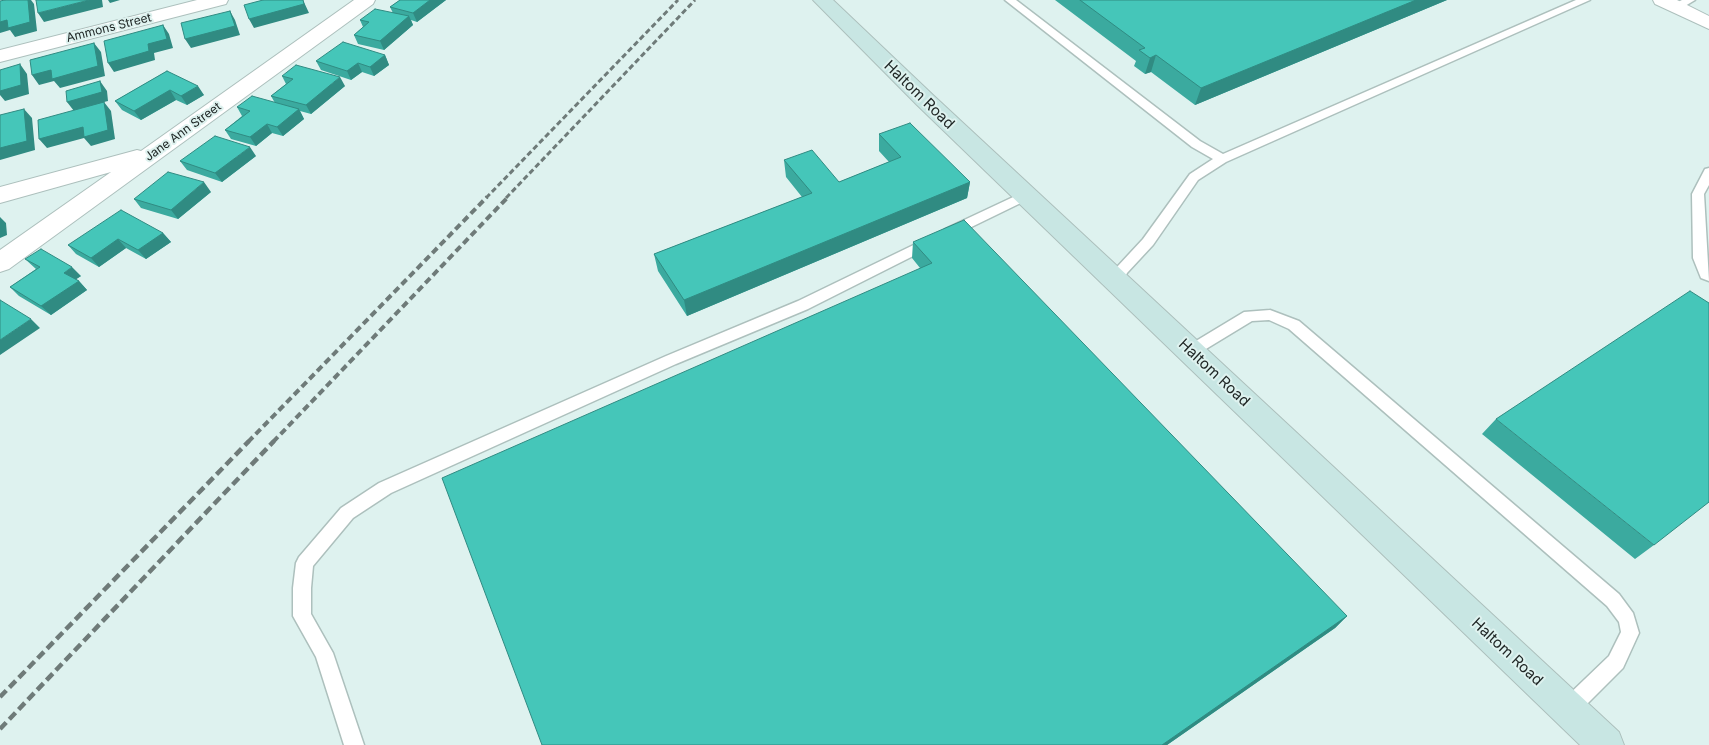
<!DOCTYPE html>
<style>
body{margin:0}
canvas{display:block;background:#def2ef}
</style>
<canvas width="1709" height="745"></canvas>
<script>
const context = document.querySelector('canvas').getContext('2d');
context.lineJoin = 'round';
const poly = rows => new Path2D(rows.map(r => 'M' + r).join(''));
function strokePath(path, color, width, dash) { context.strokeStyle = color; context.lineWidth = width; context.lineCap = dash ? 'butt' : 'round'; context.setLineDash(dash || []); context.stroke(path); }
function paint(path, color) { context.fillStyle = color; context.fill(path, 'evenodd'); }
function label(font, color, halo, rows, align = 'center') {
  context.font = font + ' Inter,sans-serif'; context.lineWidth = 4; context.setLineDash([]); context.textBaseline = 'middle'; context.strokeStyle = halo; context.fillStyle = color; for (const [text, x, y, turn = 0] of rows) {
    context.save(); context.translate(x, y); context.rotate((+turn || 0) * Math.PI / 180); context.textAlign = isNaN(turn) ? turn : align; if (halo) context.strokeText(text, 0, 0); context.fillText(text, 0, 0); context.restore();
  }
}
const service = poly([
 [1005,0,1016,0,1200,141,1223,154,1576,0,1590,0,1226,162,1198,180,1153,245,1127,273,1121,285,1116,286,1111,285,1109,281,1117,267,1143,239,1190,174,1213,159,1192,147,1005,0],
 [1682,0,1695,0,1680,9,1672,9,1671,7,1672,5,1682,0],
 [1709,168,1709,185,1704,194,1709,281,1701,278,1693,258,1692,194,1705,169,1709,168],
 [1026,191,1032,195,1031,198,955,235,950,237,945,235,943,232,945,229,1026,191],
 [930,237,935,239,937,242,935,245,808,309,676,364,391,493,353,518,313,566,311,588,311,614,333,653,364,745,344,745,316,657,293,616,293,588,296,563,299,557,341,508,379,483,666,356,798,301,930,237],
 [1270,310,1299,321,1619,594,1633,613,1639,633,1623,668,1575,716,1568,719,1561,716,1558,709,1561,702,1609,656,1621,632,1619,622,1607,606,1289,329,1269,320,1252,321,1196,355,1191,357,1186,355,1184,351,1186,347,1244,312,1270,310]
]);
const minor = poly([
 [197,0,228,0,226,4,0,62,0,50,197,0],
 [354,0,375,0,373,4,9,269,0,272,0,250,111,172,0,203,0,187,137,150,141,151,354,0]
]);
const tertiary = poly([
 [1653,0,1677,0,1709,16,1709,29,1655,4,1653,0]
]);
const secondary = poly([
 [813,0,833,0,933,95,1619,732,1624,745,1580,745,917,105,813,0]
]);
strokePath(service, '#adc0bd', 3);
strokePath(minor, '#adc0bd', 2);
strokePath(tertiary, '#adc0bd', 2);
strokePath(secondary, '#adc0bd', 2);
paint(service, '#fff');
paint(minor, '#fff');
paint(tertiary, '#fff');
paint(secondary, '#c8e6e3');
strokePath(poly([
 [486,198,678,0],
 [506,198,695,0]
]), '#6f7b79', 3, [5.5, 3]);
strokePath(poly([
 [248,442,487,197],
 [273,442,508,197]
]), '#6f7b79', 4, [7, 4]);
strokePath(poly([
 [0,697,249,441],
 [0,729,274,441]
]), '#6f7b79', 4.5, [9, 4.5]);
paint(poly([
 [400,0,446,0,417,22,411,20,413,25,384,50,358,44,354,35,363,27,360,20,393,13,390,7],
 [1055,0,1447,0,1195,105,1151,72,1145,74,1134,66,1136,61],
 [385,55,389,65,374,76,362,72,351,80,321,70,316,61],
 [167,71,204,95,187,105,176,100,141,120,122,110,115,101],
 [282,76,345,86,311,114,300,111,304,119,283,136,272,133,256,146,231,139,225,130,242,116,237,107,275,103,271,96,286,84],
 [879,134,970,182,967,198,687,316,658,271,654,254,802,197,786,177,784,160,839,182,889,162,879,151],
 [256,156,222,182,187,170,180,161],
 [211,192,178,219,141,208,134,199],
 [163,233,171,242,146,259,126,248,99,267,76,254,68,245],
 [913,242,1347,616,1335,628,1167,745,542,745,920,268,912,258],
 [25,259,81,276,76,279,79,281,87,290,51,315,19,296,10,287,36,269],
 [1496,419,1654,545,1635,559,1482,434]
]), '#3baa9f');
paint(poly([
 [28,0,31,0,34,4,37,31,15,37,10,30,0,33,0,22],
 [89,0,102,0,103,7,44,22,38,13],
 [108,0,120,0,110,3],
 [303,0,309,13,254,28,249,19],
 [430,0,446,0,417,22,413,13],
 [1416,0,1447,0,1195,105,1201,88],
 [230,11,235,20,240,35,191,48,185,39],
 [409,16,413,25,384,50,380,41],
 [163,25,169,34,173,48,154,53,155,60,114,72,108,63],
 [94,43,101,52,105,76,60,88,54,81,39,85,32,75],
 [385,55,389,65,374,76,370,67],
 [1156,55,1151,72,1145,74,1150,58],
 [358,63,362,72,351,80,347,71],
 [20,64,27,74,29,94,5,101,0,95,0,89],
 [340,77,345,86,311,114,306,105],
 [100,81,107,91,108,101,104,102,111,111,115,139,91,146,84,138,47,148,39,139,74,111,67,102],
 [198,86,204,95,187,105,181,96],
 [170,90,176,100,141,120,134,111],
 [24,109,32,118,35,150,0,160,0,148],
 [299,109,304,119,283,136,277,127],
 [267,124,272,133,256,146,250,137],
 [250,147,256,156,222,182,215,173],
 [204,182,211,192,178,219,171,210],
 [970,182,967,198,687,316,684,300],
 [0,217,6,223,7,235,0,238],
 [163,233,171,242,146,259,138,250],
 [118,239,126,248,99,267,91,258],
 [72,267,81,276,72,282,64,273],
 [79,281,87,290,51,315,41,306],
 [31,319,40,328,0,355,0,340],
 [1347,616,1335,628,1167,745,1162,745]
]), '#308b82');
const building = poly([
 [5,0,28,0,30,22,8,28,7,20,0,22,0,1,5,0],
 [36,0,89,0,38,13,36,0],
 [263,0,303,0,304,4,249,19,244,5,263,0],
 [400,0,430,0,413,13,390,7,400,0],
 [1080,0,1416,0,1201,88,1156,55,1150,58,1139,50,1145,48,1080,0],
 [375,9,409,16,380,41,354,35,369,22,360,20,375,9],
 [230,11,235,26,185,39,181,23,230,11],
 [163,25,167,39,148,44,149,51,108,63,104,41,163,25],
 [343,42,385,55,370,67,358,63,347,71,316,61,343,42],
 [94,43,98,66,52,79,51,70,32,75,30,60,94,43],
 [20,64,21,85,0,91,0,70,20,64],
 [296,65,340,77,306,105,271,96,293,79,282,76,296,65],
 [167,71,198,86,181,96,170,90,134,111,115,101,167,71],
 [100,81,102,92,67,102,66,91,100,81],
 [252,96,299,109,277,127,267,124,250,137,225,130,250,111,237,107,252,96],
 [104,102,108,130,84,137,83,127,39,139,38,120,104,102],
 [24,109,27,141,0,148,0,115,24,109],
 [910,123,970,182,684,300,654,254,812,193,784,160,812,150,839,182,901,157,879,134,910,123],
 [215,136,250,147,215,173,180,161,215,136],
 [168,172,204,182,171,210,134,199,168,172],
 [121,210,163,233,138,250,118,239,91,258,68,245,121,210],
 [964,220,1347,616,1162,745,542,745,442,478,932,263,913,242,964,220],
 [41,249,72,267,64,273,79,281,41,306,10,287,40,267,25,259,41,249],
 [1690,291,1709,303,1709,502,1654,545,1496,419,1690,291],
 [0,300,31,319,0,340,0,300]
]);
paint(building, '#45c6b9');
strokePath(building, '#308b82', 1);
label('12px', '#202726', '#def2ef', [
 ["Ammons Street",109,28,-14],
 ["Jane Ann Street",183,132,-36]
]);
label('15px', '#202726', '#def2ef', [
 ["Haltom Road",919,95,44],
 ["Haltom Road",1214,373,43],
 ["Haltom Road",1507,652,43]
]);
</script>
